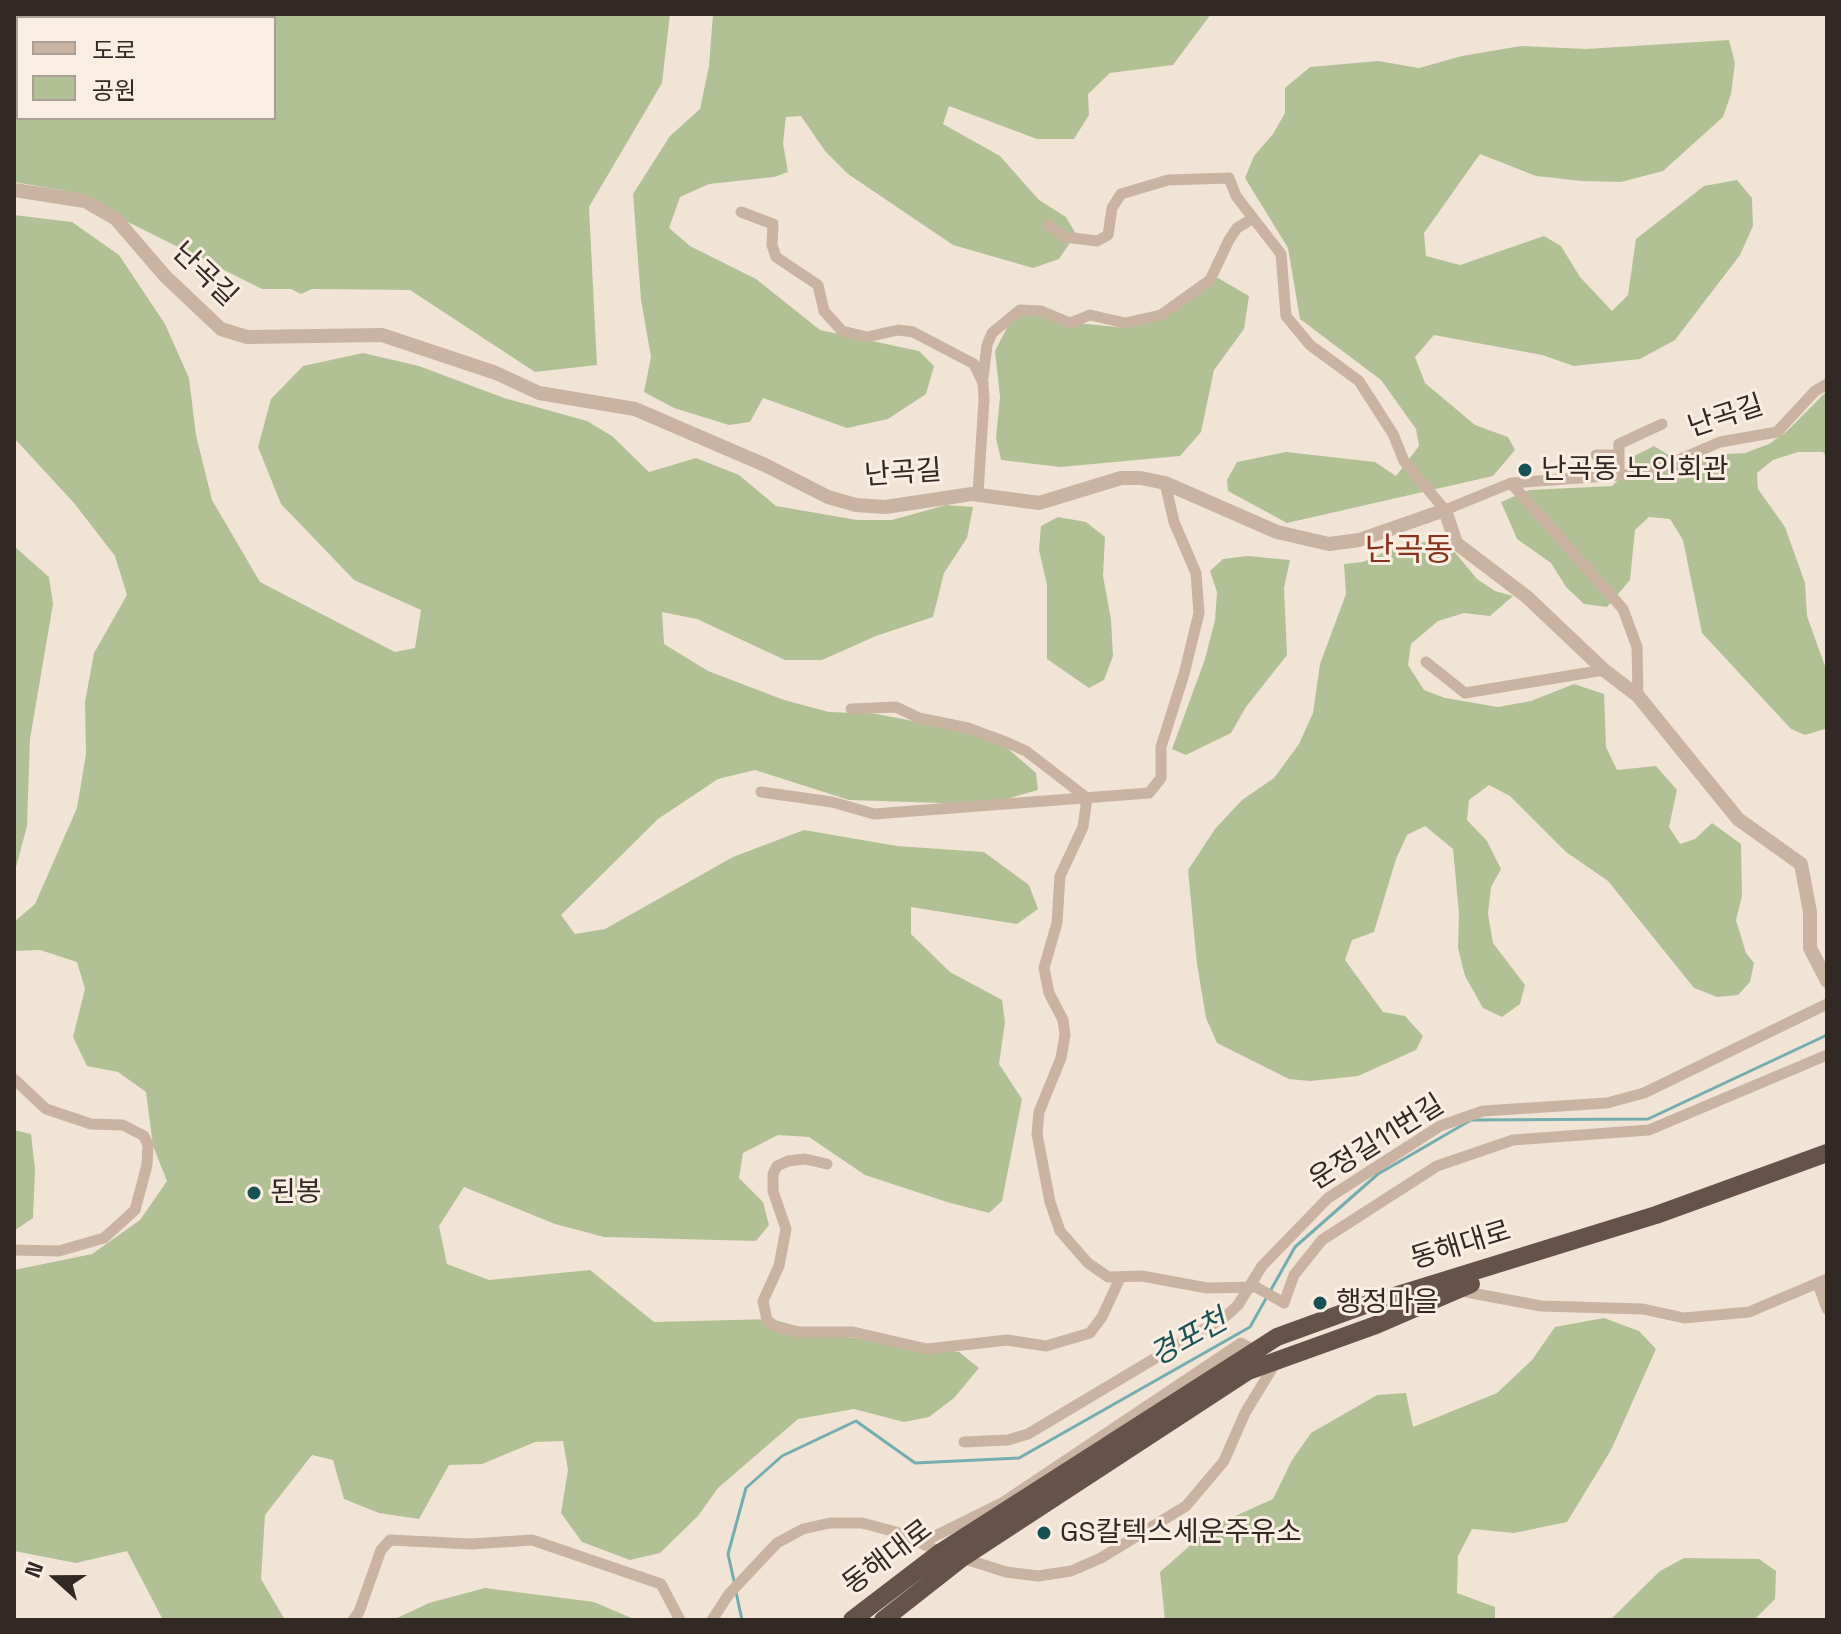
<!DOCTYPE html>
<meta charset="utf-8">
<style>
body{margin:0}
#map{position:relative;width:1841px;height:1634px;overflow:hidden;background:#f2e4d5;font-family:"Space Grotesk","Noto Sans KR",sans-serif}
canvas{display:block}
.frame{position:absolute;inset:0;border:16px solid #332924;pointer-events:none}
.legend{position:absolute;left:16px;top:16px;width:260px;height:104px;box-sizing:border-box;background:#f9eee1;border:2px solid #aa9f95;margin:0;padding:10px 14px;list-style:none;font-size:24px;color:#332924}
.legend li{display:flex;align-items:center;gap:16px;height:40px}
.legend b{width:40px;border:2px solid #aa9f95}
.north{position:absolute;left:16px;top:1538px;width:80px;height:80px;-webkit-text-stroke:6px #f9eee1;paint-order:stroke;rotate:291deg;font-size:22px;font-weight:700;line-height:32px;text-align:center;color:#332924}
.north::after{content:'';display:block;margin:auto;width:28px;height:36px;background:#332924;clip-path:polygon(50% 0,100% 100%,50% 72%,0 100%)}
</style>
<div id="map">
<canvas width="1841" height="1634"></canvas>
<div class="frame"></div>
<ul class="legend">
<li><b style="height:10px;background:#cab3a1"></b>도로</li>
<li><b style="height:22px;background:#b2c195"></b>공원</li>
</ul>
<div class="north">N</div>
</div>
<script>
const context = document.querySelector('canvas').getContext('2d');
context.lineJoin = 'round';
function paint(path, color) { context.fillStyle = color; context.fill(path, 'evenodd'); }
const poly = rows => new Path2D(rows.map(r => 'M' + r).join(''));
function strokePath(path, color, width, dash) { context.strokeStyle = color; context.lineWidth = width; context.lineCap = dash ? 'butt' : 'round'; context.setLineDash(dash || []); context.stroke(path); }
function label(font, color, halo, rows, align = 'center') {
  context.font = font + ' "Space Grotesk","Noto Sans KR",sans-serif'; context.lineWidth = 6; context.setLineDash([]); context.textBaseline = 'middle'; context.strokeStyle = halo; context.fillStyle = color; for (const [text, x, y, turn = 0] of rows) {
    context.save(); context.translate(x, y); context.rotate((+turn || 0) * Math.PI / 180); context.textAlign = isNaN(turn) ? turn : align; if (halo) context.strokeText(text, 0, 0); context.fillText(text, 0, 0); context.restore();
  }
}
paint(poly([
 [14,14,670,14,662,83,589,207,597,365,535,372,410,290,312,289,301,294,291,289,262,289,66,191,14,182],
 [18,18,274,18,274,118,18,118],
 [713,14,1211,14,1173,65,1110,73,1088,94,1089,115,1074,139,1037,139,949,106,943,124,1000,156,1039,200,1066,217,1076,234,1059,259,1033,268,953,245,848,174,825,151,801,116,786,117,783,143,788,172,774,177,709,184,680,197,669,228,690,246,756,279,820,330,919,351,934,366,926,394,888,419,847,428,763,398,750,422,729,425,674,408,644,392,651,357,641,300,633,194,670,136,700,109,709,66],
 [1729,40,1735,63,1731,94,1723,117,1663,171,1621,182,1582,181,1536,176,1480,154,1424,233,1426,256,1460,265,1544,236,1561,246,1580,277,1612,311,1628,295,1636,239,1704,186,1737,180,1752,198,1753,226,1740,255,1675,340,1640,359,1574,366,1542,355,1434,335,1415,357,1425,383,1475,425,1508,437,1515,450,1493,476,1287,523,1228,491,1227,480,1237,462,1286,452,1375,462,1396,476,1419,446,1416,429,1381,380,1300,319,1288,248,1245,178,1254,156,1273,134,1285,113,1285,88,1310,67,1378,61,1419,68,1462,56,1521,46,1586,49],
 [14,215,72,222,119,255,165,324,189,378,196,435,212,500,260,582,395,652,415,648,421,610,354,580,281,504,258,447,271,399,303,366,363,353,419,366,504,398,587,421,612,436,649,472,696,458,739,475,776,506,857,520,892,520,946,505,973,507,967,538,944,573,933,617,876,636,822,660,785,660,697,619,662,612,664,644,708,671,784,700,829,712,876,714,972,732,1006,747,1036,773,1038,790,992,803,941,803,849,800,755,770,718,779,658,819,561,915,575,934,605,929,733,857,804,830,897,846,984,852,1029,885,1038,909,1017,924,911,907,911,934,950,972,1002,1000,1005,1022,999,1064,1022,1099,1002,1201,989,1213,947,1202,865,1175,809,1137,778,1135,743,1153,739,1178,763,1202,769,1225,756,1241,604,1237,555,1224,464,1187,439,1226,447,1264,489,1280,590,1270,654,1322,772,1319,824,1334,959,1352,979,1368,954,1398,929,1417,904,1422,854,1409,798,1419,718,1488,698,1516,660,1553,630,1560,582,1542,561,1513,568,1470,563,1441,535,1442,482,1464,449,1465,419,1519,379,1513,344,1499,333,1460,312,1455,265,1515,261,1579,285,1620,163,1620,127,1551,76,1563,14,1551,14,1270,92,1254,140,1220,167,1181,153,1146,146,1092,118,1072,87,1066,73,1037,85,989,77,962,40,950,14,951,14,922,35,904,77,808,86,754,85,702,94,653,127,595,115,556,74,503,14,438],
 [1218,278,1249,296,1244,329,1214,370,1201,432,1180,456,1060,467,1001,460,996,438,1000,397,995,351,1016,310,1077,323,1127,328,1174,310,1204,283],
 [1825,393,1827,458,1823,452,1798,452,1773,460,1757,473,1758,489,1785,527,1805,583,1807,616,1826,669,1825,729,1805,735,1791,729,1702,633,1683,540,1670,519,1649,517,1635,530,1630,580,1607,607,1584,604,1566,587,1551,563,1517,539,1501,502,1529,490,1612,486,1628,470,1634,456,1654,446,1683,464,1707,455,1745,453,1769,444,1787,431],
 [1058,517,1086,522,1105,537,1103,576,1111,619,1113,656,1104,680,1089,688,1047,659,1047,585,1039,550,1041,526],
 [1437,539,1448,544,1477,579,1495,591,1513,596,1490,616,1464,613,1438,621,1411,644,1408,665,1424,690,1445,698,1498,707,1531,701,1574,684,1604,694,1606,747,1617,770,1656,766,1677,790,1669,827,1680,844,1695,839,1712,823,1741,844,1742,896,1736,920,1746,953,1754,963,1750,982,1738,995,1717,997,1694,988,1608,881,1566,852,1510,796,1489,785,1469,800,1467,820,1487,841,1501,869,1491,887,1488,914,1493,943,1525,985,1520,1004,1502,1017,1483,1008,1465,976,1458,948,1459,914,1453,849,1425,826,1407,835,1396,859,1374,932,1352,940,1345,960,1383,1012,1405,1016,1423,1036,1416,1050,1358,1076,1310,1081,1289,1079,1217,1043,1206,1018,1197,964,1188,870,1215,829,1242,800,1274,778,1299,744,1313,713,1320,664,1346,594,1344,564,1363,562,1389,550],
 [14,546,49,577,53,604,30,739,27,826,14,875],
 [1248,556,1290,560,1284,588,1287,655,1246,707,1231,733,1186,755,1172,749,1205,659,1215,620,1217,592,1210,571,1223,559],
 [14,1130,31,1134,35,1169,33,1218,14,1231],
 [1604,1318,1639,1331,1656,1349,1611,1450,1567,1522,1514,1533,1472,1529,1458,1556,1457,1593,1495,1607,1495,1620,1165,1620,1160,1572,1211,1527,1273,1499,1292,1460,1311,1433,1377,1395,1406,1393,1413,1427,1497,1393,1532,1360,1555,1327],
 [1684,1558,1759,1559,1776,1571,1775,1599,1754,1620,1610,1620,1660,1571],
 [485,1588,594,1602,636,1620,393,1620,429,1603]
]), '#b2c195');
strokePath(poly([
 [734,1581,728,1554,746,1488,782,1456,856,1421,915,1463,1019,1458,1250,1327,1295,1247,1378,1174,1471,1120,1648,1119,1827,1035],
 [736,1592,742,1620]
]), '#73adaf', 3);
strokePath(poly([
 [741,212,773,224,772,245,776,257,818,285,824,311,842,331,867,337,898,330,913,332,974,364,983,383,984,400,978,494],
 [1048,225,1065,237,1097,241,1108,235,1112,208,1121,194,1168,180,1229,178,1236,196,1281,254,1286,316,1310,345,1359,381,1393,434,1404,461,1445,510,1511,483,1648,473,1720,442,1777,432,1815,391,1827,384],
 [983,378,987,345,992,333,1020,310,1041,311,1070,323,1090,315,1125,323,1161,315,1210,280,1229,240,1237,228,1252,219],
 [1596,455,1617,455],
 [1619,475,1619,444,1662,424],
 [1511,483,1623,609,1637,647,1638,696],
 [1426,662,1465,693,1604,670],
 [851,709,896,707,919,718,968,728,1008,743,1026,751,1087,798],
 [761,792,832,802,874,814,1149,793,1161,778,1161,747,1184,674,1199,613,1196,573,1174,522,1165,483],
 [1087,798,1083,827,1060,876,1057,923,1044,968,1049,993,1063,1020,1065,1035,1061,1058,1039,1112,1037,1134,1050,1202,1060,1231,1088,1263,1108,1277,1142,1276,1207,1288,1256,1287,1284,1303,1294,1275,1322,1240,1437,1166,1513,1140,1649,1130,1827,1055],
 [14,1079,46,1109,91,1124,123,1125,144,1136,148,1145,147,1165,135,1210,104,1238,59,1251,14,1250],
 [827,1164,805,1159,788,1161,777,1166,773,1174,773,1191,786,1229,779,1266,763,1301,767,1320,776,1327,798,1332,853,1332,927,1349,1007,1340,1046,1346,1090,1333,1102,1317,1120,1278],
 [1818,1284,1827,1309],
 [1461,1291,1541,1306,1643,1309,1684,1318,1749,1312,1827,1279],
 [964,1442,1008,1440,1028,1434,1226,1316,1238,1305,1262,1266,1328,1198,1440,1126,1483,1111,1607,1103,1644,1093,1827,1004],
 [921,1543,1002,1503,1241,1343,1254,1350],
 [962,1558,1006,1572,1038,1576,1071,1571,1101,1558,1186,1506,1224,1461,1245,1413,1276,1362],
 [353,1620,359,1612,381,1550,390,1540,471,1544,532,1540,661,1584,680,1620],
 [712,1620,729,1594,777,1543,803,1529,830,1523,862,1523,896,1532,941,1552]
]), '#cab3a1', 11);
strokePath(poly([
 [14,190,85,201,116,219,165,276,221,329,247,337,382,335,496,373,539,393,635,409,765,465,828,497,856,505,885,507,972,494,1039,503,1121,478,1141,478,1165,483,1277,532,1329,544,1359,540,1445,510,1456,543,1527,597,1604,670,1638,696,1738,819,1801,864,1810,912,1810,948,1827,981]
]), '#cab3a1', 14);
strokePath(poly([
 [852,1620,941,1552,1277,1337,1365,1305,1656,1215,1827,1153],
 [883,1620,962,1558,1248,1371,1376,1325,1471,1284]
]), '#665248', 18);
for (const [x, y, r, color] of [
 [1525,470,8,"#195256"],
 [254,1193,8,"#195256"],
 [1320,1303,8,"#195256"],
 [1044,1533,8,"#195256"]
]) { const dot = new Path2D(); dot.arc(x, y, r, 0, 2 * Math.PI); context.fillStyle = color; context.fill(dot); strokePath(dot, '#f9eee1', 3); }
label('28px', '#332924', '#f9eee1', [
 ["난곡길",204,275,44],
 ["난곡길",1726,417,-18],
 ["난곡길",903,474,-4],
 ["운정길11번길",1377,1143,-32],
 ["동해대로",1461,1246,-17],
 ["동해대로",888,1558,-37]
]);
label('28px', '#332924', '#f9eee1', [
 ["난곡동 노인회관",1541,470],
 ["된봉",270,1193],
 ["행정마을",1336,1303],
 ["GS칼텍스세운주유소",1060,1533]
], 'left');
label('italic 30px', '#195256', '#f9eee1', [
 ["경포천",1189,1339,-29]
]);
label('32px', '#86331a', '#f9eee1', [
 ["난곡동",1409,551]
]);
</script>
